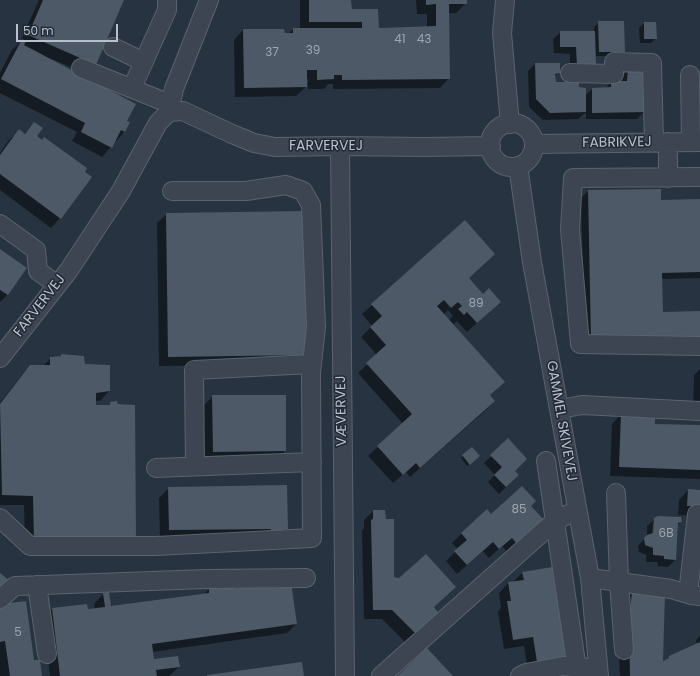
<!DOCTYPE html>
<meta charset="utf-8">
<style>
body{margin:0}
#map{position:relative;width:700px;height:676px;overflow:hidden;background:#283341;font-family:Poppins,sans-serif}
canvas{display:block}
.scale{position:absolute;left:16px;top:24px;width:102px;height:18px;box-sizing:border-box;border:2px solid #b9c0cb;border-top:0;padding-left:5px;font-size:12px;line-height:14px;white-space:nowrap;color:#b9c0cb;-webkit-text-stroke:3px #212a36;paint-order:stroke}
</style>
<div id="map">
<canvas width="700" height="676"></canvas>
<div class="scale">50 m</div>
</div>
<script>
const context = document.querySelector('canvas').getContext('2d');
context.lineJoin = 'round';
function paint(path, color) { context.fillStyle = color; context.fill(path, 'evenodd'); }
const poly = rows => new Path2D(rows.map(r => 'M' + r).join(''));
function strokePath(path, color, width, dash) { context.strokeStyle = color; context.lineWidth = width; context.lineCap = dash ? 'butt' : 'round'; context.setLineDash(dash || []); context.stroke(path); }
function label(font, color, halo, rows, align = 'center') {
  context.font = font + ' Poppins,sans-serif'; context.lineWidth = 3; context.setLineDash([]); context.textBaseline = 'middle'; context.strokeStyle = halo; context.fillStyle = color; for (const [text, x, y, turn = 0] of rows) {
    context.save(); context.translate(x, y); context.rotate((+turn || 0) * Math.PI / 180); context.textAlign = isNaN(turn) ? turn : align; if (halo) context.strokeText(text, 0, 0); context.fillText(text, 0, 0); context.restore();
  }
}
paint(poly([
 [39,0,123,0,86,74,52,59,52,61,129,123,124,132,102,157,72,141,77,132,0,93,0,73,12,50,20,42],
 [300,0,350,0,351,10,378,29,427,28,427,14,417,14,416,0,466,0,466,3,456,13,449,13,449,78,440,88,333,89,333,84,328,84,324,89,308,89,308,79,306,79,306,87,296,96,235,97,234,40,243,30,288,34,293,29,300,29],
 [599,22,624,51,619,56,595,56,570,73,570,54,554,53,553,39,561,32,594,32,594,27],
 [644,23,656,38,651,43,640,43,639,28],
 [535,64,559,72,554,77,555,83,578,88,585,96,592,89,606,88,611,82,621,82,621,77,628,70,644,112,637,119,586,119,586,112,578,119,543,120,529,107,528,71],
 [34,123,36,137,60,218,51,228,0,190,0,153,9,140,19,131,24,134],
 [588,191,660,201,700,200,700,278,662,279,662,313,700,312,585,346,581,198],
 [167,214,307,355,297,364,159,366,157,223],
 [465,221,468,278,483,295,500,302,467,332,457,321,453,325,504,382,489,396,494,401,485,411,410,477,406,472,393,483,368,456,403,424,358,373,377,355,361,337,372,326,362,314],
 [448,310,453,316,449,320,443,315],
 [0,250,26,268,7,295,0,302],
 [62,355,84,365,109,391,100,401,95,401,95,406,109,406,111,403,118,405,134,406,25,550,24,505,0,505,0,403,21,376,30,366,43,366,51,358,59,357],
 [700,369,700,403,693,403,694,375],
 [213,396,285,451,276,460,204,461,203,406],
 [621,414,654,425,700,426,700,479,610,476,612,424],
 [508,440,514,471,518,475,499,494,488,482,495,475,484,463],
 [472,448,477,458,467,466,461,458],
 [169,488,287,528,273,542,160,539,159,498],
 [688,490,700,491,699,516,678,515,679,500],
 [530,506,544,521,507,552,502,546,489,558,483,551,457,574,446,561,458,549,452,543,462,533,491,515],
 [374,510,393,577,399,579,433,608,439,615,407,644,382,619,364,619,362,531,364,528,364,520],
 [655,519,681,522,677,525,675,560,668,567,658,566,657,562,646,562,646,555,639,552,638,546,647,536,647,526],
 [653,523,655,523,654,538,652,538],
 [523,572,565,657,528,671,524,646,504,649,498,612,501,608,499,593,508,583,513,582],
 [209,589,234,590,296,624,287,633,152,652,154,660,179,667,169,676,50,676,43,619,52,609,86,605,87,610,95,609,94,604,103,594,110,607,203,595],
 [633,592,662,662,670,657,697,644,696,640,700,636,700,676,620,676,619,657,623,602],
 [0,605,33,661,41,676,0,676]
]), '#0007');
paint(poly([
 [43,0,124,0,96,65,28,35],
 [309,0,351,0,352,9,378,9,379,28,436,26,436,4,426,5,426,0,467,0,467,4,449,4,450,79,342,80,342,75,334,75,334,79,317,80,317,70,307,70,307,87,244,88,243,29,284,29,285,33,293,33,293,28,362,28,362,22,309,22],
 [598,21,624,21,625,52,599,52],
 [644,22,656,22,657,39,644,39],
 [560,31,595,31,596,65,577,66,576,47,560,47],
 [22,39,26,41,24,45,136,104,127,121,130,122,125,132,121,130,112,148,81,132,85,123,1,79],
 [535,63,560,63,560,73,555,74,556,82,579,82,579,87,586,88,586,112,550,113,536,99],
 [628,69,645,69,645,112,592,113,592,88,611,87,611,81,627,81],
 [34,122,43,128,37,136,42,140,44,137,87,168,85,172,92,177,61,219,0,174,0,155,19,129,25,134],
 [661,189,661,200,700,199,700,272,662,273,663,312,700,311,700,337,591,340,588,190],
 [306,211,308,355,168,357,166,213],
 [465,220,495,254,469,278,483,294,489,288,501,302,477,323,467,312,464,315,458,309,462,306,458,302,451,308,444,300,437,306,505,382,490,395,495,401,420,468,416,463,403,475,377,446,412,414,366,363,386,345,370,327,382,316,371,304],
 [0,249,27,268,8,295,0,290],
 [61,354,84,356,85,364,110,365,110,391,96,393,96,405,110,405,110,402,117,401,118,404,135,405,136,540,34,541,33,496,2,495,0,404,30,365,50,365,50,357,61,356],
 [212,395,286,395,286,451,213,452],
 [621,413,655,414,655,424,700,425,700,470,619,467],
 [508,438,527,459,515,471,519,475,506,487,494,475,502,467,490,455],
 [472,447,480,456,470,465,462,455],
 [287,485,288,529,284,529,284,532,271,533,271,529,169,530,168,487],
 [522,486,536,501,531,506,545,521,517,544,512,538,499,549,493,542,467,565,454,551,467,540,461,533,487,509,491,514],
 [688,489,700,490,700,506,687,506],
 [373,510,385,510,386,519,394,519,394,577,399,578,426,554,456,587,434,607,440,615,417,635,392,610,373,610,371,520,373,519],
 [658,516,681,517,682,522,678,523,676,560,664,559,664,556,653,555,653,548,645,545,644,538,647,535,653,533,654,518],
 [552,567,567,658,537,662,533,637,513,640,507,601,511,601,508,582,524,580,522,572],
 [0,573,10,581,0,594],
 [291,582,297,624,152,644,154,659,178,656,180,667,156,670,157,676,60,676,52,608,87,604,88,609,105,607,103,593,109,592,111,606,209,593,209,588,234,584,235,589],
 [632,591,665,593,663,661,669,658,669,656,700,642,700,676,630,676,629,623],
 [26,601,34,660,40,660,42,676,10,676,5,641,0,642,0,604],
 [427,648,453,676,397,676],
 [302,662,304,676,207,676,207,675]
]), '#4d5966');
const minor = poly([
 [505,0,502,33,510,124],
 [113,47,144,62],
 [81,68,170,104],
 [570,73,614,74,614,62,652,63,654,142],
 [690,75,691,142],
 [132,88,167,10,167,0],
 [169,112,174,89,209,0],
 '490 145a22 22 0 1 1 44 0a22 22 0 1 1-44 0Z',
 [668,142,668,178],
 [534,144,700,142],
 [340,146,345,676],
 [518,166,532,262,590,578,599,676],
 [700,177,573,178,570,229,580,344,700,346],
 [0,224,36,250,38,271,57,285],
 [0,358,69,270,121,191,158,123,169,112,183,111,232,134,254,143,275,147,340,146,423,147,491,146],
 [560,409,582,405,700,411],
 [546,461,578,676],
 [195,466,194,370,312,364],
 [156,468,312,462],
 [616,493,619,582,624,650],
 [0,518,30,546,156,546,312,538,311,373,316,327,311,205,303,191,286,185,246,191,172,191],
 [590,578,671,589,691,595,700,596],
 [37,585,47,654],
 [688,594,697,514],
 [0,599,15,586,206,579,306,578],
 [381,676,555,521,577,510],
 [520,676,526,673,563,666,588,668]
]);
strokePath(minor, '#5a636e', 20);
strokePath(minor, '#3c4551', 18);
label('12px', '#9ea6b2', null, [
 ["41",400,40],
 ["43",424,40],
 ["39",313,51],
 ["37",272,53],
 ["89",476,304],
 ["85",519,510],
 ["6B",666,534],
 ["5",18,633]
]);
label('14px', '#b9c0cb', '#212a36', [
 ["FABRIKVEJ",617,143,-1],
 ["FARVERVEJ",326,146],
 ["FARVERVEJ",40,306,-52],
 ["VÆVERVEJ",342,411,-91],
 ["GAMMEL SKIVEVEJ",561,421,80]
]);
</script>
